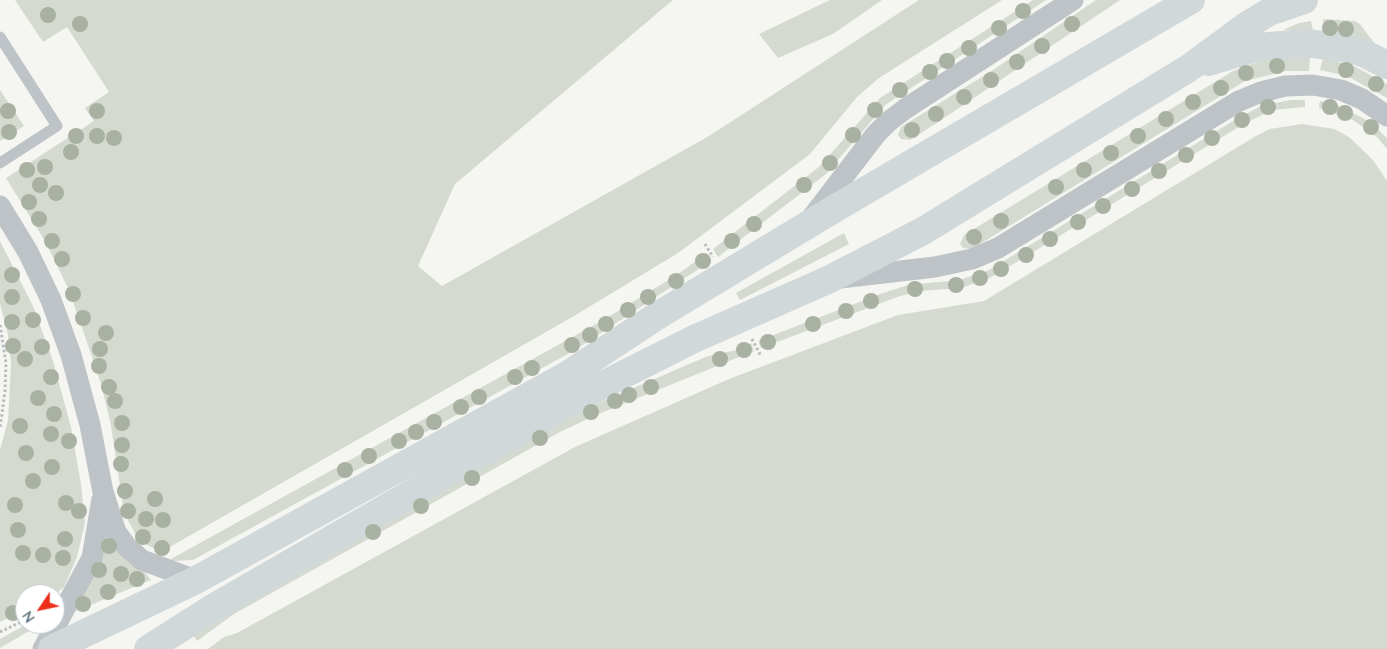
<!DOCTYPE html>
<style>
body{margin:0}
#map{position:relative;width:1387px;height:649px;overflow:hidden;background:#f5f5f1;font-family:Quicksand,sans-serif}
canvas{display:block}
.north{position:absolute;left:15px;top:584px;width:50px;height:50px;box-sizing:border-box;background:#fff;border:1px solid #c0c9cd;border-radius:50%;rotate:236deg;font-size:14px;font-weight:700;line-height:20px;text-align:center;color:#627983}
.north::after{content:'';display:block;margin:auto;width:18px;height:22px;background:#eb2f1b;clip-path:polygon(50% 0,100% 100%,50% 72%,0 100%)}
</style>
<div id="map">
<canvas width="1387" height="649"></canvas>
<div class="north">N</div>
</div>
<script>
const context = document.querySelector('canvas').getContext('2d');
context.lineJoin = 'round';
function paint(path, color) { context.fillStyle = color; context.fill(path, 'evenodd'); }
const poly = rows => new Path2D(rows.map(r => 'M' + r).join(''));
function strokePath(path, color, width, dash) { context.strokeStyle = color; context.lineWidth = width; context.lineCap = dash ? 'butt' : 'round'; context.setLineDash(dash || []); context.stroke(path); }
paint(poly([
 [15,0,673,0,455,184,418,266,442,286,709,136,919,0,1002,0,879,78,857,97,810,154,678,253,574,316,161,552,145,544,137,537,124,513,111,426,102,387,85,336,69,290,45,241,6,178,94,121,85,108,109,92,67,27,43,42],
 [830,0,882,0,833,34,778,58,759,34],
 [1033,0,1046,0,885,105,826,174,718,257,713,249,819,167,880,98],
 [1096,0,1120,0,935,124,910,140,901,139,898,135,901,127,993,70],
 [1323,19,1355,21,1360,24,1377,47,1325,32],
 [1311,21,1313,31,1283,30,1299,23],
 [1310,56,1309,71,1286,71,1245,81,972,249,963,248,960,244,964,235,1233,71,1263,60],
 [1323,58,1352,65,1387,84,1387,98,1347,76,1320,70],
 [0,90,24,126,0,141],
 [1290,100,1305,100,1305,107,1272,110,1242,125,992,277,961,288,920,291,900,296,761,348,758,341,880,294,908,285,959,280,989,270,1238,118,1261,106],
 [1320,101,1342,107,1370,122,1387,138,1387,149,1377,137,1353,120,1319,108],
 [1302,124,1334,129,1349,137,1373,160,1387,181,1387,649,208,649,224,637,237,633,575,447,729,379,898,315,984,301,1256,136,1270,129],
 [844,233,849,244,740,300,736,293],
 [0,241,33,306,53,361,71,427,81,484,85,523,77,557,64,587,55,594,25,594,25,609,0,622,0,450,8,420,11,364,8,335,0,303],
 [707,253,711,261,575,350,193,560,172,561,171,559,605,319,678,274],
 [751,343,754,351,596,415,560,432,234,614,197,641,192,634,591,406,708,356,737,350],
 [105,520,151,580,71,613],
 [27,624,41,624,0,648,0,639]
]), '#d5dad0');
strokePath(poly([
 [705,244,713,257],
 [0,325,6,363,5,391,0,428],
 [752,339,761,356],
 [0,632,25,620]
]), '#b7bbbd', 3, [2.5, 2.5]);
strokePath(poly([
 [0,37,57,126,0,163]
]), '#bdc3c6', 11);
strokePath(poly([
 [0,206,28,252,51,300,71,355,90,425,103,492,116,532,127,547,142,560,196,580],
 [810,220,876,134,888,122,905,109,1073,0],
 [840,278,935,267,972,259,998,248,1239,101,1261,92,1285,86,1313,85,1341,90,1362,99,1387,116],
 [43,649,92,558,102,499]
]), '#bdc3c6', 21);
strokePath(poly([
 [1208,62,1258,47,1306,43,1345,48,1363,53,1387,65],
 [52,649,196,580,569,374,657,316,834,209,1191,0],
 [148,649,211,609,579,397,694,339,830,279,923,231,1189,68,1246,26,1269,12,1304,0]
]), '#d0d8da', 28);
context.fillStyle = '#a9b1a2';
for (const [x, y] of [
 [1023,11],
 [48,15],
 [80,24],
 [1072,24],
 [999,28],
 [1330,28],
 [1346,29],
 [1042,46],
 [969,48],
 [947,61],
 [1017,62],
 [1277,66],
 [1346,70],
 [930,72],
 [1246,73],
 [991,80],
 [1376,84],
 [1221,88],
 [900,90],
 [964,97],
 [1193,102],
 [1268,107],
 [1330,107],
 [875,110],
 [8,111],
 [97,111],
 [1345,113],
 [936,114],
 [1166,119],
 [1242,120],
 [1371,127],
 [912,130],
 [9,132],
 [853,135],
 [76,136],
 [97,136],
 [1138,136],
 [114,138],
 [1212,138],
 [71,152],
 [1111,153],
 [1186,155],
 [830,163],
 [45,167],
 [27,170],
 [1084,170],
 [1159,171],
 [40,185],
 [804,185],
 [1056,187],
 [1132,189],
 [56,193],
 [29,202],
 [1103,206],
 [39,219],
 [1001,221],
 [1078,222],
 [754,224],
 [974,237],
 [1050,239],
 [52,241],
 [732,241],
 [1026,255],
 [62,259],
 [703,261],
 [1001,269],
 [12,275],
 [980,278],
 [676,281],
 [956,285],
 [915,289],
 [73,294],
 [12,297],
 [648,297],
 [871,301],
 [628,310],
 [846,311],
 [83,318],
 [33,320],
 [12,322],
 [606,324],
 [813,324],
 [106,333],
 [590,335],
 [768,342],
 [572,345],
 [13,346],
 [42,347],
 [100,349],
 [744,350],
 [25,359],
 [720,359],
 [99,366],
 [532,368],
 [51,377],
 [515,377],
 [109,387],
 [651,387],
 [629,395],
 [479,397],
 [38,398],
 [115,401],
 [615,401],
 [461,407],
 [591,412],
 [54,414],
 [434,422],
 [122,423],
 [20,426],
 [416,432],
 [51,434],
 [540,438],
 [69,441],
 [399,441],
 [122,445],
 [26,453],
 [369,456],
 [121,464],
 [52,467],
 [345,470],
 [472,478],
 [33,481],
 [125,491],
 [155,499],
 [66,503],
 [15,505],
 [421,506],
 [79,511],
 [128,511],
 [146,519],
 [163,520],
 [18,530],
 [373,532],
 [143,537],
 [65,539],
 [109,546],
 [162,548],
 [23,553],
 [43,555],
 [63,558],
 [99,570],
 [121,574],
 [137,579],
 [108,592],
 [83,604],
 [13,613]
]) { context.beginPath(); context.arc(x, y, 8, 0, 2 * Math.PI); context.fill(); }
</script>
